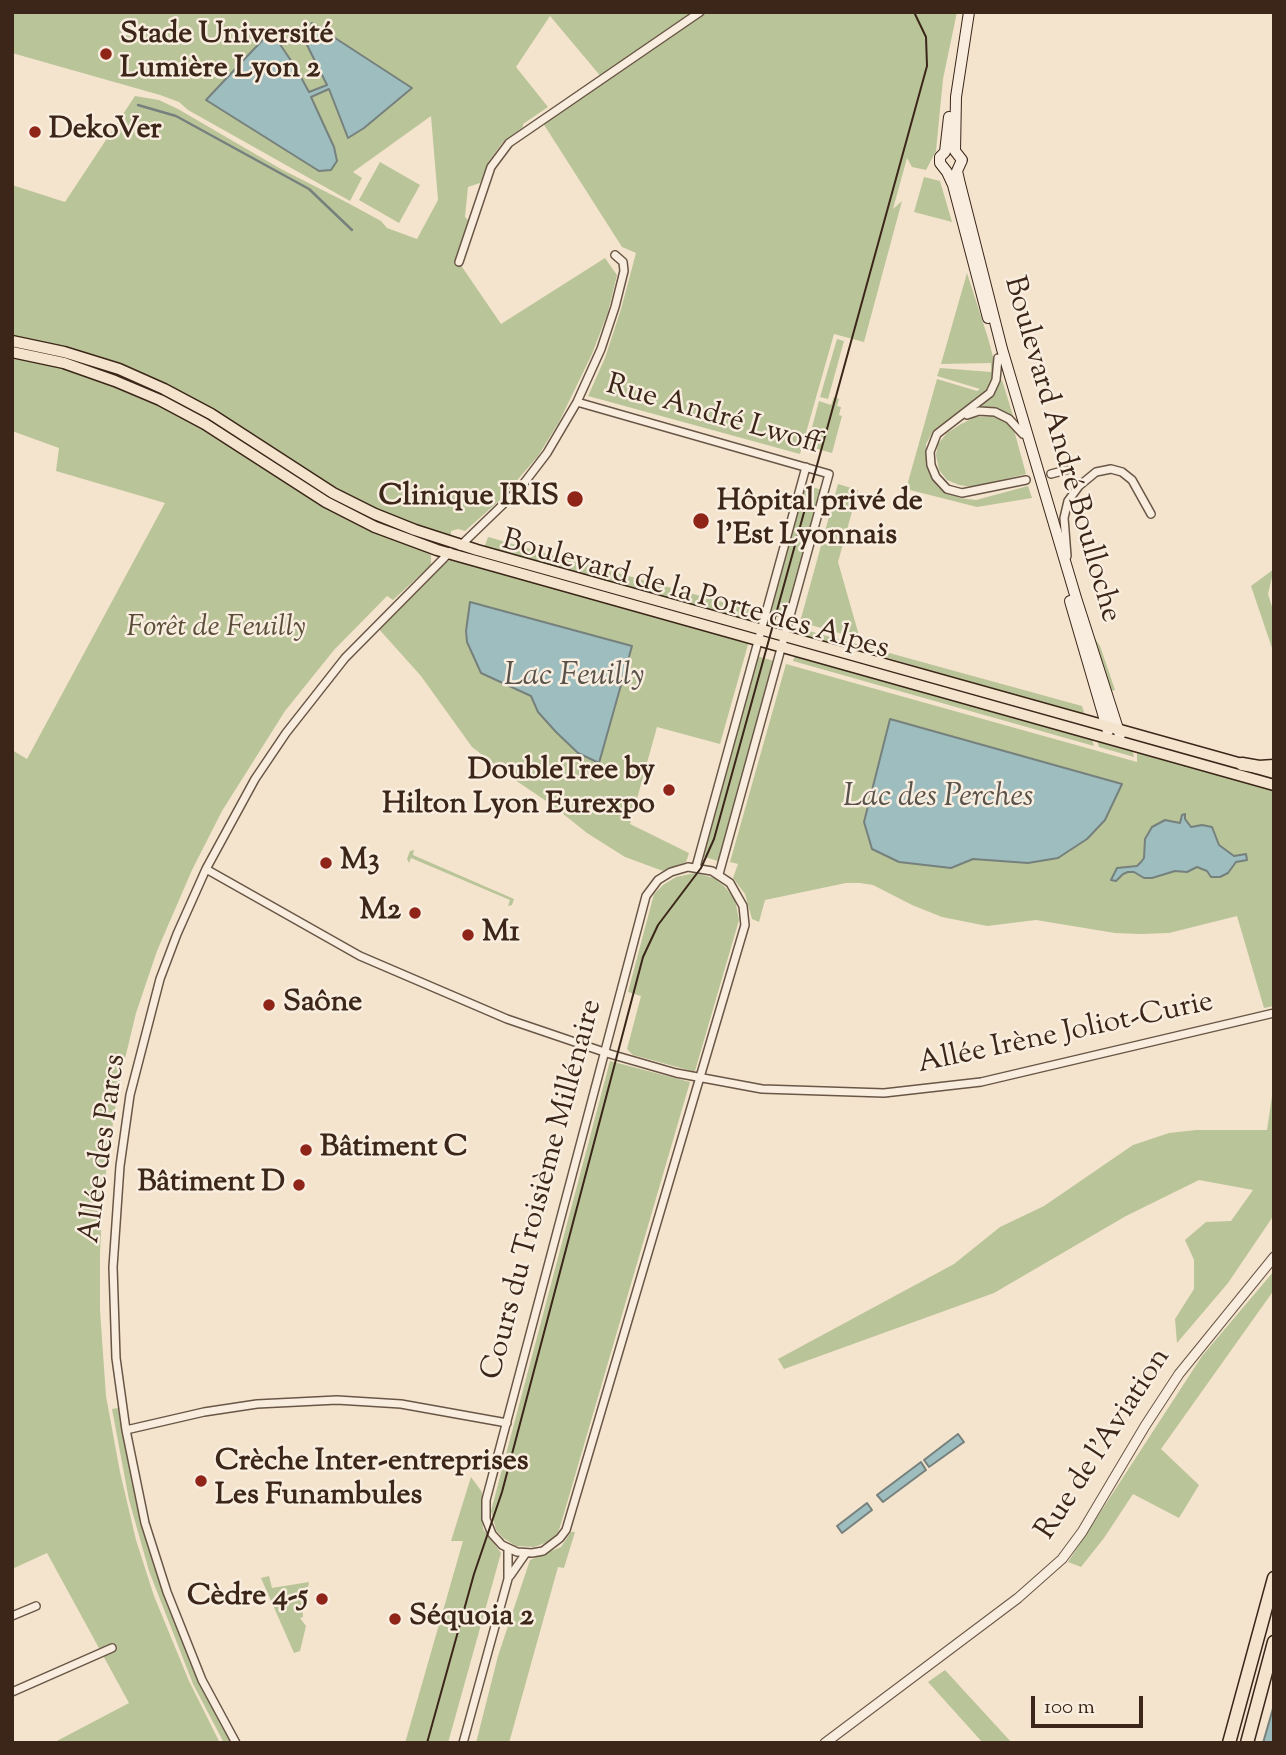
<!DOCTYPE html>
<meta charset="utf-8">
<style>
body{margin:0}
#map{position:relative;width:1286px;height:1755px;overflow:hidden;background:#f4e4cd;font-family:"Sorts Mill Goudy",serif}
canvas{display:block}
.frame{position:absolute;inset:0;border:14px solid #3b2619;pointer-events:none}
.scale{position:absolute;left:1031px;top:1696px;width:112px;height:32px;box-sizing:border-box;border:4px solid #3b2619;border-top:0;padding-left:9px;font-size:21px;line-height:24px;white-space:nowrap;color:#3b2619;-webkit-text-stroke:5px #f8edde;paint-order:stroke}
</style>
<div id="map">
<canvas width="1286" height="1755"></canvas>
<div class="frame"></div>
<div class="scale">100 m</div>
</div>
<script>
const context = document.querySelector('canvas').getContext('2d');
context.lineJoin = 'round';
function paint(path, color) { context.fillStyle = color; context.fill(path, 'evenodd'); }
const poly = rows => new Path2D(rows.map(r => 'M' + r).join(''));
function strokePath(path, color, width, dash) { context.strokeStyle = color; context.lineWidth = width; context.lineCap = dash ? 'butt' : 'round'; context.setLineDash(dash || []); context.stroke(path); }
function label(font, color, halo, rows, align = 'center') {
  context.font = font + ' "Sorts Mill Goudy",serif'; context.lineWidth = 5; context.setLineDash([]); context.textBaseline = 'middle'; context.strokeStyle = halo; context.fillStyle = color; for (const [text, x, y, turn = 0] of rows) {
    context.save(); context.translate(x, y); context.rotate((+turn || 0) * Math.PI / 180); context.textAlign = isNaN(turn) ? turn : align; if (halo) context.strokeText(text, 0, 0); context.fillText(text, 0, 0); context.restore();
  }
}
paint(poly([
 [12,12,957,12,943,79,936,151,926,170,912,167,907,158,893,209,902,201,864,342,834,334,800,454,588,396,605,358,621,309,636,253,622,247,541,120,603,79,550,16,516,67,548,107,523,124,523,127,502,143,489,161,480,183,468,187,465,217,470,222,458,261,501,324,605,258,617,275,608,312,592,354,559,422,538,456,501,499,465,531,458,529,451,531,451,534,438,546,401,533,353,513,186,409,12,349,12,185,65,202,135,96,159,100,178,109,281,169,348,203,381,221,387,228,417,239,438,200,431,116,353,172,362,178,350,201,188,110,179,102,160,95,12,53],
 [317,63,412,88,364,128,348,138,329,89,310,97,333,147,337,161,331,170,319,171,207,100,296,68,309,93,327,84],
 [380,162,420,185,399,223,359,200],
 [924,177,940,181,952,222,914,212],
 [967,273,988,338,995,364,993,377,988,389,976,401,933,431,926,444,927,468,938,487,960,498,976,500,1028,486,1032,498,977,507,910,490,908,482,937,379,977,391,980,389,937,376,940,368,991,372,991,363,941,364],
 [837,339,844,341,828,399,820,397],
 [12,357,59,367,109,383,155,401,197,423,260,463,431,555,431,565,393,600,387,596,334,650,285,711,222,811,192,870,157,951,136,1013,118,1088,103,1193,100,1252,100,1310,106,1396,120,1472,136,1540,154,1596,189,1681,220,1743,53,1743,129,1703,47,1553,12,1569,12,750,27,759,165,503,56,471,59,448,12,431],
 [1002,380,1014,419,980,406,989,399],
 [834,397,839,399,837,406,841,407,839,415,842,416,832,453,814,448,815,445,812,443,810,447,807,446,819,401,831,405],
 [991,416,1004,420,1014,430,1026,474,971,487,959,485,947,480,939,470,936,455,938,444,947,433,961,424,975,417],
 [838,484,858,490,838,562,860,639,800,622],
 [805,485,822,490,786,619,769,615],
 [488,537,751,610,749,622,484,548],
 [454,559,749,641,720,744,657,727,630,824,689,853,686,862,663,871,625,857,587,833,552,805,518,782,472,747,421,676,378,628,443,563],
 [1274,569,1268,594,1274,613,1274,654,1251,586],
 [802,629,1082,706,1085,716,858,649,854,651,800,636],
 [1092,634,1100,646,1115,690,1111,691],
 [798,643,1087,723,1089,728,797,647],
 [795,655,1091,736,1094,746,793,661],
 [757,656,774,661,718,861,701,856],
 [786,664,1137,762,1137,753,1178,762,1274,790,1274,1006,1264,1008,1237,916,1169,933,1140,934,1115,933,1036,920,987,926,942,917,912,905,873,885,860,883,846,883,765,900,759,922,752,919,745,894,733,878,738,864,730,862],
 [1096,737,1132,748,1134,757,1099,747],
 [414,850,413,855,514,899,512,905,508,906,510,900,411,858,409,863,407,859,410,851],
 [695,873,714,878,725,887,735,900,739,920,695,1071,692,1071,633,1055,627,1049,641,996,628,992,654,894,663,885,676,877],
 [610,1061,690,1082,560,1527,557,1535,548,1542,534,1547,516,1546,503,1538,496,1530,491,1511],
 [1274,1082,1274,1215,1228,1283,1177,1343,1175,1319,1194,1289,1194,1260,1185,1240,1206,1222,1231,1221,1253,1190,1199,1180,1126,1216,994,1293,784,1369,778,1359,954,1264,1000,1227,1044,1206,1133,1145,1169,1133,1196,1130,1267,1130],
 [1274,1271,1274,1290,1161,1449,1199,1485,1179,1518,1133,1494,1104,1538,1081,1567,1068,1562,1202,1356],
 [118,1408,132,1481,154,1567,178,1631,202,1687,231,1743,224,1743,193,1684,149,1571,129,1500,112,1409],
 [471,1477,482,1492,483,1529,501,1553,448,1743,405,1743,463,1541,451,1541],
 [571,1532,575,1532,564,1568,558,1567,509,1743,476,1743,498,1656,530,1560,561,1547],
 [269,1576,272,1588,309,1582,307,1594,305,1594,305,1604,302,1605,303,1617,300,1618,306,1626,300,1651,294,1653,261,1578],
 [945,1670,1012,1743,983,1743,928,1682]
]), '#bac499');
const water = poly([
 [312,23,412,88,364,128,348,138,329,89,311,97,334,147,337,161,331,170,319,171,206,100,271,31,296,68,309,92,327,85,302,35,312,23],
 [470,602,632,646,599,763,578,753,556,732,538,712,531,696,481,673,467,642,466,631,470,602],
 [890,719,1122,784,1105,820,1087,839,1058,858,1028,863,973,859,951,868,899,862,872,849,864,822,890,719],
 [1185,814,1185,819,1191,827,1202,825,1212,827,1219,845,1234,856,1246,854,1247,860,1236,862,1228,873,1220,877,1211,877,1207,871,1197,867,1187,872,1175,871,1152,878,1144,878,1134,872,1128,872,1123,874,1116,881,1111,880,1117,868,1137,866,1141,862,1144,858,1145,839,1152,827,1165,820,1180,823,1182,815,1185,814],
 [958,1434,964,1442,929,1467,924,1460,958,1434],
 [921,1462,926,1470,883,1502,877,1495,921,1462],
 [867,1503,872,1510,842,1533,837,1526,867,1503],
 [1274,1705,1274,1743,1263,1743,1274,1705]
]);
paint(water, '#9ebdbf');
strokePath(water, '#76817d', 2);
strokePath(poly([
 [138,105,176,116,309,189,352,230]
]), '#76817d', 2.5);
const minor = poly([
 [459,262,491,167,509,143,700,12],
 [998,358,996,380,990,393,937,434,930,452,931,465,936,477,947,489,962,493,1026,480],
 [577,402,829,474,719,874],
 [967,415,979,411,995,412,1009,419,1023,434],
 [1051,474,1066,470],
 [460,546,521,487,547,453,577,402,601,349,615,307,624,271,623,262,615,255],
 [1067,556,1064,518,1068,501,1079,486,1096,472,1111,469,1122,472,1132,480,1151,514],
 [688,867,712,871,730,883,743,906,745,925,566,1530,560,1538,543,1551,532,1553,517,1552,502,1545,492,1534,486,1519,486,1500,646,896,658,880,671,872,688,867],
 [696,867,806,467],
 [206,869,360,956,507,1019,610,1054,676,1073,762,1089,884,1093,981,1082,1274,1013],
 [126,1430,204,1412,257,1404,337,1400,401,1404,507,1423],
 [510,1576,526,1553],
 [12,1616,36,1606],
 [12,1692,112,1648],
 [236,1743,202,1680,167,1592,145,1523,126,1430,116,1358,113,1267,120,1166,130,1095,160,979,177,934,206,869,255,779,286,733,345,658,450,552],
 [463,1743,508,1579,508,1548]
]);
const tertiary = poly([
 [825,1743,1018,1598,1062,1559,1082,1532,1145,1426,1179,1374,1274,1257]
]);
const secondary = poly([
 [969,12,956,97,955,151,962,160,957,171,960,184,1002,349,1076,598,1120,735],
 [949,117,945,152,940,157,940,163,947,172,953,185,988,318],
 [1070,601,1108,731]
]);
const primary = poly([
 [12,341,64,352,119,369,164,389,211,414,333,493,375,514,415,530,477,550,1274,773],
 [12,352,64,363,115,381,160,400,205,424,326,502,375,527,437,550,1274,785]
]);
const motorway = poly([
 [1242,764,1259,767,1274,766],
 [1229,1743,1274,1578],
 [1247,1743,1274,1642]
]);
strokePath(minor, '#695646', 10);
strokePath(tertiary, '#695646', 11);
strokePath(secondary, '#3b2619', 12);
strokePath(primary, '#3b2619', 13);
strokePath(motorway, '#3b2619', 15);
strokePath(minor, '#f8edde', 7);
strokePath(tertiary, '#f8edde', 9);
strokePath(secondary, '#f8edde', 10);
strokePath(primary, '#f4e4cd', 10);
strokePath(motorway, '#f4e4cd', 12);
strokePath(poly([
 [427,1743,474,1574,502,1492,643,957,658,925,701,868,714,839,927,66,926,37,914,12]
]), '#3b2619', 2);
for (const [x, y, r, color] of [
 [106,54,7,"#8f2418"],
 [35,132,7,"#8f2418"],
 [575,499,9,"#8f2418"],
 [701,521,9,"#8f2418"],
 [669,790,7,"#8f2418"],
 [326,863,7,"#8f2418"],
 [415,913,7,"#8f2418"],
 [468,935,7,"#8f2418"],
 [269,1005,7,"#8f2418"],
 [306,1150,7,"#8f2418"],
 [299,1185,7,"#8f2418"],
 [201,1481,7,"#8f2418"],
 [322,1599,7,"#8f2418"],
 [395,1619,7,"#8f2418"]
]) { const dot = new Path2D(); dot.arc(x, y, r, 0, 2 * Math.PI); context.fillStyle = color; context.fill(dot); strokePath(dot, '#f8edde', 2.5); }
label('bold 30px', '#3b2619', '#f8edde', [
 ["Stade Université",120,37],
 ["Lumière Lyon 2",120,71],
 ["DekoVer",49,132],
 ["Clinique IRIS",559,499,"right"],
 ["Hôpital privé de",717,504],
 ["l'Est Lyonnais",717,538],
 ["DoubleTree by",655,773,"right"],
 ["Hilton Lyon Eurexpo",655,807,"right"],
 ["M3",340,863],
 ["M2",401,913,"right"],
 ["M1",482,935],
 ["Saône",283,1005],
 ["Bâtiment C",320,1150],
 ["Bâtiment D",285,1185,"right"],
 ["Crèche Inter-entreprises",215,1464],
 ["Les Funambules",215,1498],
 ["Cèdre 4-5",308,1599,"right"],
 ["Séquoia 2",409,1619]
], 'left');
label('30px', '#3b2619', '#f8edde', [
 ["Rue André Lwoff",713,417,16],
 ["Boulevard André Boulloche",1060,450,74],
 ["Boulevard de la Porte des Alpes",695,597,16],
 ["Allée Irène Joliot-Curie",1066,1035,-12],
 ["Allée des Parcs",105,1149,-82],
 ["Cours du Troisième Millénaire",544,1190,-75],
 ["Rue de l'Aviation",1105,1445,-57]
]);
label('italic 30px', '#5b4e39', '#f8edde', [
 ["Forêt de Feuilly",216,630]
]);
label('italic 32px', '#59534b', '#f8edde', [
 ["Lac Feuilly",574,679],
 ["Lac des Perches",938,800]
]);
</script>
